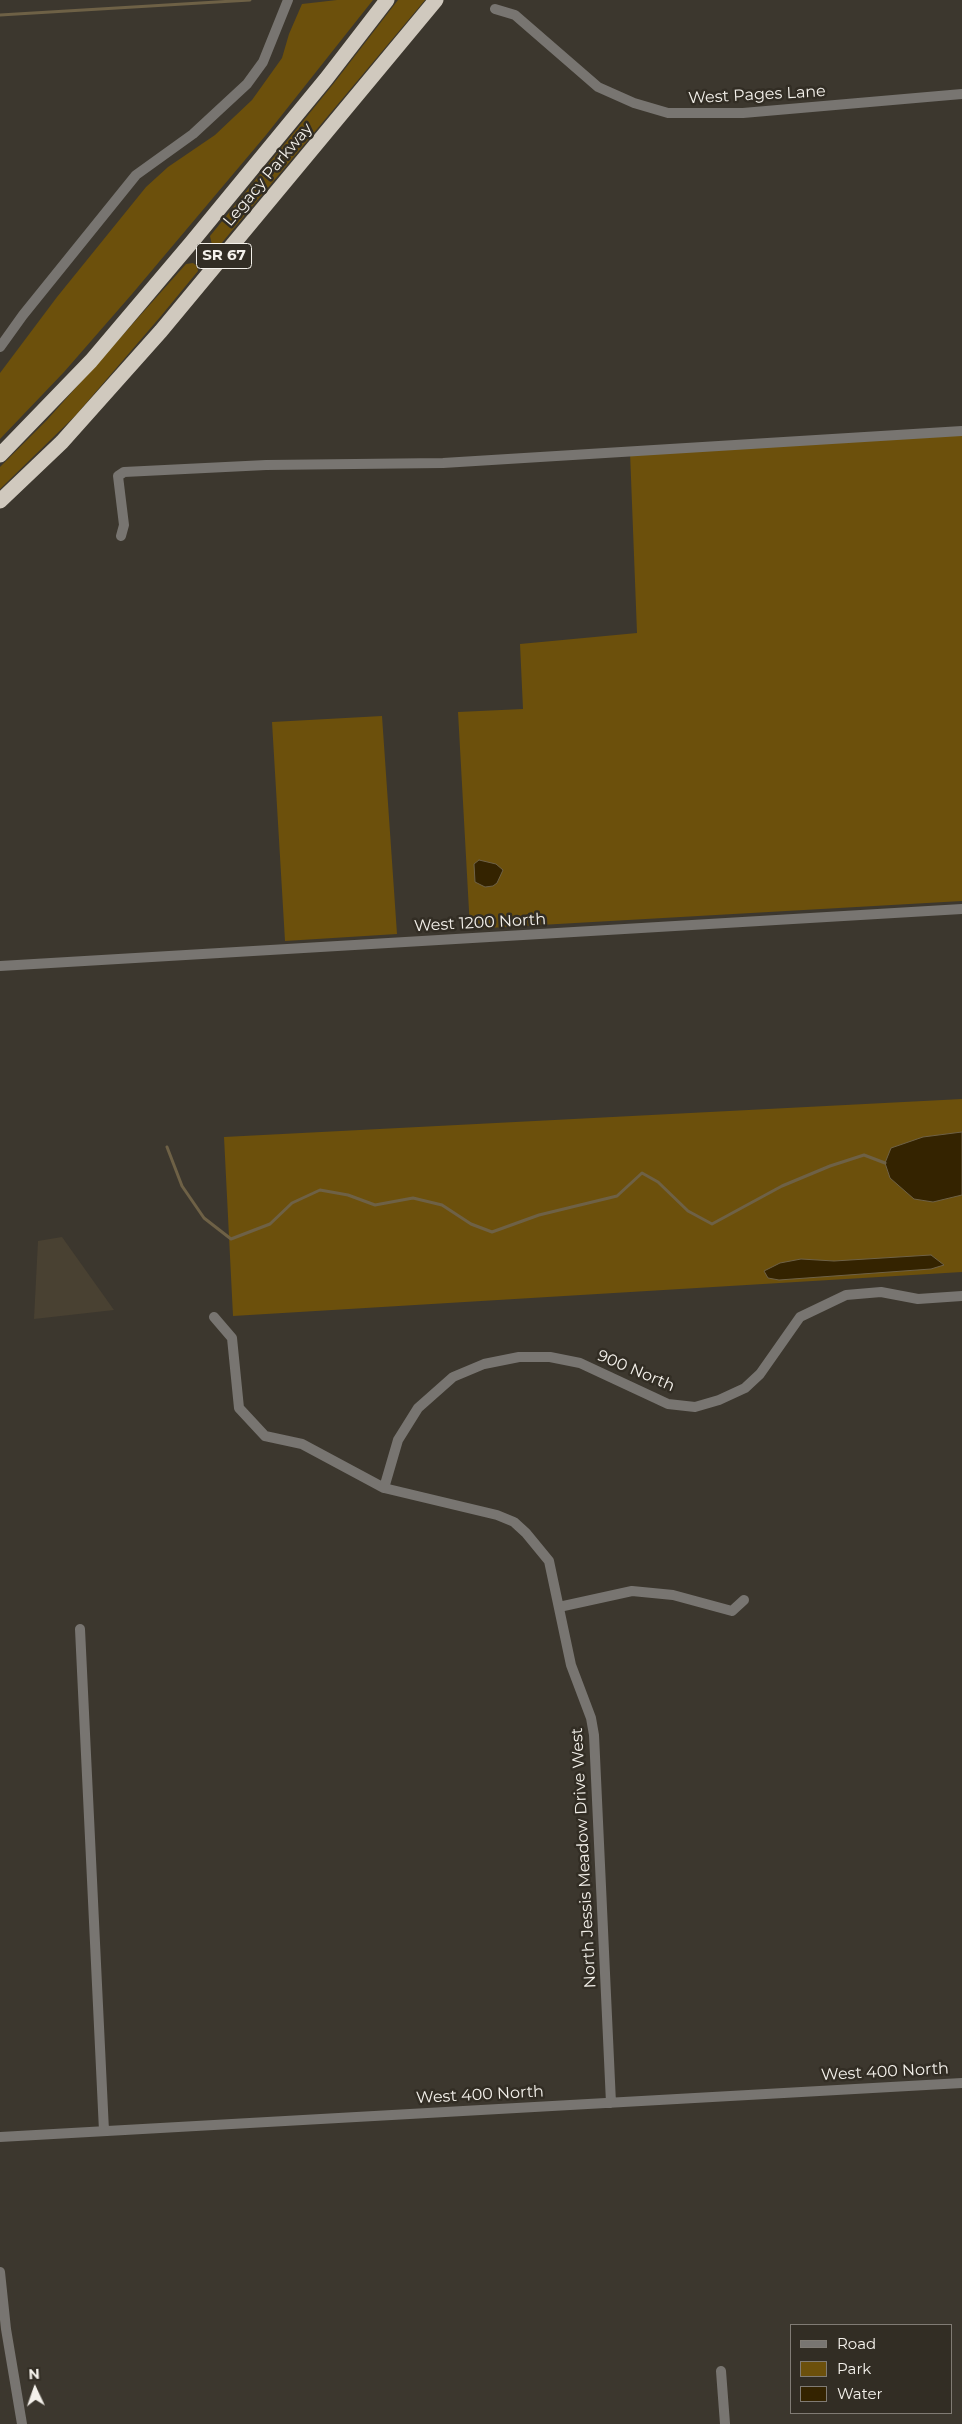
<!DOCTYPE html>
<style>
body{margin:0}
#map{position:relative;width:962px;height:2424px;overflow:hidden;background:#3c372e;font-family:Montserrat,sans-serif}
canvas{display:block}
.legend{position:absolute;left:790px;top:2324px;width:162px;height:90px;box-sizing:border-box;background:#322d24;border:1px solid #807b74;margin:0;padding:6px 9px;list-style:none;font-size:15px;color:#f4f1eb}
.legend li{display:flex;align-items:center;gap:10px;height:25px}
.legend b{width:25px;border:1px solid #807b74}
.north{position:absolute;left:10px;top:2364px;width:50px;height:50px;-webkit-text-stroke:4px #322d24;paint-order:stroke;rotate:357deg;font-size:14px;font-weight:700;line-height:20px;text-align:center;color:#f4f1eb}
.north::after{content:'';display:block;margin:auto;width:18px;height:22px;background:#f4f1eb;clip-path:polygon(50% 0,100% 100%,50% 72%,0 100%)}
</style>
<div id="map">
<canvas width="962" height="2424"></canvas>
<ul class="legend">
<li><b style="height:6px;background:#787571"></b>Road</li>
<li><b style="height:14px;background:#6c500c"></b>Park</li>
<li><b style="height:14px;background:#342300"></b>Water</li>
</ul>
<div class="north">N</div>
</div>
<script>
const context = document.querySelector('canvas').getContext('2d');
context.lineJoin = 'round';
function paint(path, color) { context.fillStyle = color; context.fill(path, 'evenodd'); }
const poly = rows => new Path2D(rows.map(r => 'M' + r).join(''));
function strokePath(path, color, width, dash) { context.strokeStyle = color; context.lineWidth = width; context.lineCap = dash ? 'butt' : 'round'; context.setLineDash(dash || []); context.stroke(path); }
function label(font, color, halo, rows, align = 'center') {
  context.font = font + ' Montserrat,sans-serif'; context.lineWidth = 5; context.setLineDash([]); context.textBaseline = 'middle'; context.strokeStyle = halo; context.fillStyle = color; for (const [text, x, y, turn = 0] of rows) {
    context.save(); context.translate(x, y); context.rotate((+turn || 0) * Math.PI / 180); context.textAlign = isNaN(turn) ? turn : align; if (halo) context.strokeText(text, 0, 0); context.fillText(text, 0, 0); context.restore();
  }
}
paint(poly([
 [62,1237,114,1310,34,1319,38,1241]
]), '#494132');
paint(poly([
 [337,0,373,0,266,135,132,294,64,372,0,439,0,373,57,297,146,187,168,167,215,135,252,100,282,58,289,34,302,4],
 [398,0,425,0,220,245,212,245,210,236,334,83],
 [193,263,197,266,198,271,161,316,75,416,0,489,0,467,47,420,186,264],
 [962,435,962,901,470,929,458,712,523,709,520,644,637,633,630,452],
 [382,716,397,934,285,941,272,722],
 [962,1099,962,1272,233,1316,224,1137]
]), '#6c500c');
const water = poly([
 [479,860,496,864,503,870,497,883,493,886,485,887,475,882,474,864,479,860],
 [962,1132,962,1195,933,1202,914,1199,890,1178,885,1163,891,1148,923,1137,962,1132],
 [931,1255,944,1265,931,1269,779,1280,768,1278,764,1271,780,1263,801,1259,834,1261,931,1255]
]);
paint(water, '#342300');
strokePath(water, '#6e6146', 1);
strokePath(poly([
 [0,15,250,0],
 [167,1147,182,1186,204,1218,231,1239,270,1224,292,1203,320,1190,348,1195,375,1205,413,1198,442,1205,471,1224,492,1232,539,1215,617,1196,642,1173,658,1182,688,1211,712,1224,782,1186,830,1166,864,1155,885,1163]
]), '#6e6146', 3);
strokePath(poly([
 [495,9,515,15,598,87,634,103,668,113,743,113,962,94],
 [0,347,23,315,136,175,193,134,247,84,263,62,288,0],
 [121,536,124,525,118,476,124,472,266,465,443,463,962,431],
 [0,966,962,909],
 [214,1317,232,1338,239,1408,265,1436,302,1444,384,1488,497,1515,514,1522,526,1533,549,1561,571,1665,591,1718,594,1735,611,2103],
 [384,1488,398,1440,418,1408,453,1377,484,1364,519,1357,550,1357,580,1363,668,1404,695,1407,719,1400,745,1388,760,1374,800,1317,846,1295,881,1292,918,1299,962,1296],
 [559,1607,632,1591,673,1595,732,1611,744,1600],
 [80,1629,104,2131],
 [0,2137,962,2083],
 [0,2272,6,2329,22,2424],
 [721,2371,725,2424]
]), '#787571', 10);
strokePath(poly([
 [0,455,91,361,191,243,326,79,387,0],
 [0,501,62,442,161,331,436,0]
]), '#d0c9be', 15);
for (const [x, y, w] of [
 [224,256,55]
]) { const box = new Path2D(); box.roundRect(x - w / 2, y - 12.5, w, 25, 4); context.fillStyle = '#322d24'; context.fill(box); strokePath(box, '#f4f1eb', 1); }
label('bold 15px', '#f4f1eb', null, [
 ["SR 67",224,256]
]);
label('16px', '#f4f1eb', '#322d24', [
 ["West Pages Lane",757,95,-3],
 ["Legacy Parkway",268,175,-50],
 ["West 1200 North",480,923,-3],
 ["900 North",636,1371,23],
 ["North Jessis Meadow Drive West",584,1858,-93],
 ["West 400 North",885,2072,-3],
 ["West 400 North",480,2095,-3]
]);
</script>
